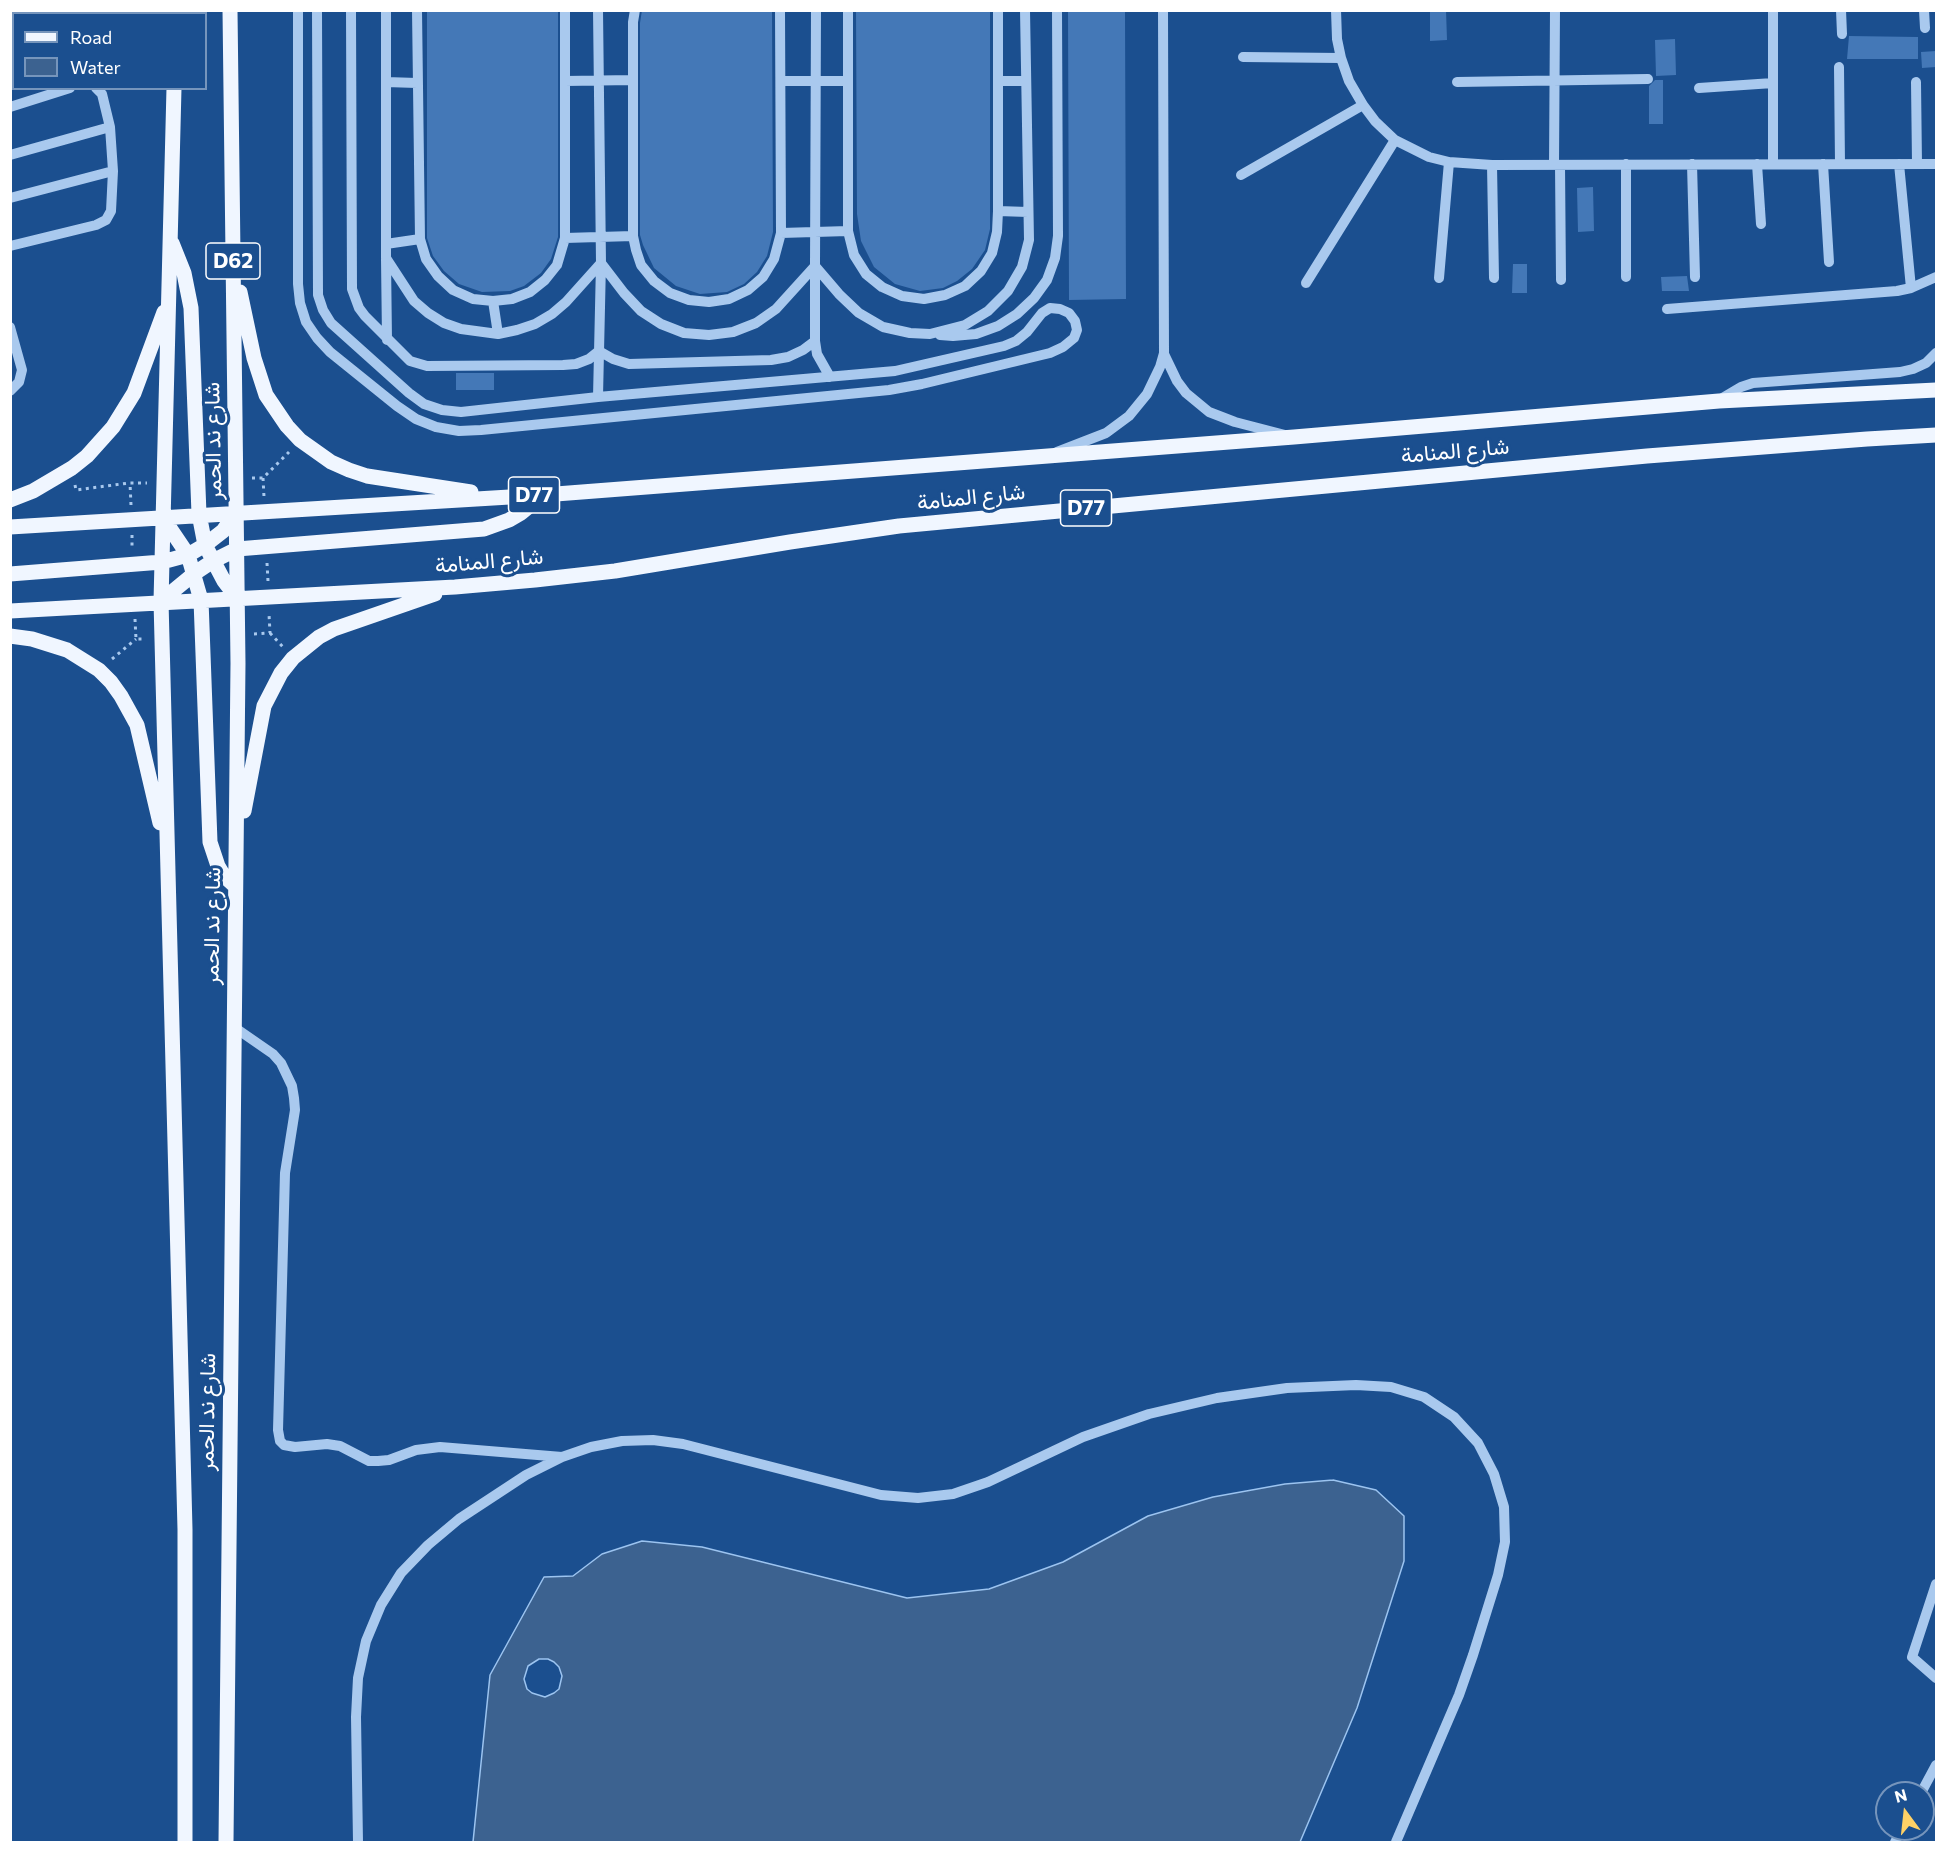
<!DOCTYPE html>
<meta charset="utf-8">
<style>
body{margin:0}
#map{position:relative;width:1947px;height:1853px;overflow:hidden;background:#1b4f8f;font-family:Commissioner,sans-serif}
canvas{display:block}
.frame{position:absolute;inset:0;border:12px solid #fff;pointer-events:none}
.legend{position:absolute;left:12px;top:12px;width:195px;height:78px;box-sizing:border-box;background:#1b4f8f;border:2px solid #7695bc;margin:0;padding:8px 10px;list-style:none;font-size:18px;color:#fff}
.legend li{display:flex;align-items:center;gap:12px;height:30px}
.legend b{width:30px;border:2px solid #7695bc}
.north{position:absolute;left:1875px;top:1781px;width:60px;height:60px;box-sizing:border-box;background:#1b4f8f;border:2px solid #7695bc;border-radius:50%;rotate:345deg;font-size:16px;font-weight:700;line-height:24px;text-align:center;color:#fff}
.north::after{content:'';display:block;margin:auto;width:21px;height:27px;background:#ffd166;clip-path:polygon(50% 0,100% 100%,50% 72%,0 100%)}
</style>
<div id="map">
<canvas width="1947" height="1853"></canvas>
<div class="frame"></div>
<ul class="legend">
<li><b style="height:8px;background:#f0f6ff"></b>Road</li>
<li><b style="height:16px;background:#3c6290"></b>Water</li>
</ul>
<div class="north">N</div>
</div>
<script>
const context = document.querySelector('canvas').getContext('2d');
context.lineJoin = 'round';
function paint(path, color) { context.fillStyle = color; context.fill(path, 'evenodd'); }
const poly = rows => new Path2D(rows.map(r => 'M' + r).join(''));
function strokePath(path, color, width, dash) { context.strokeStyle = color; context.lineWidth = width; context.lineCap = dash ? 'butt' : 'round'; context.setLineDash(dash || []); context.stroke(path); }
function label(font, color, halo, rows, align = 'center') {
  context.font = font + ' Commissioner,Vazirmatn,sans-serif'; context.lineWidth = 6; context.setLineDash([]); context.textBaseline = 'middle'; context.strokeStyle = halo; context.fillStyle = color; for (const [text, x, y, turn = 0] of rows) {
    context.save(); context.translate(x, y); context.rotate((+turn || 0) * Math.PI / 180); context.textAlign = isNaN(turn) ? turn : align; if (halo) context.strokeText(text, 0, 0); context.fillText(text, 0, 0); context.restore();
  }
}
const water = poly([
 [1333,1480,1376,1490,1404,1516,1404,1561,1357,1708,1300,1842,473,1842,490,1675,544,1577,573,1576,602,1554,642,1541,702,1547,907,1598,989,1589,1063,1562,1148,1516,1213,1497,1285,1484,1333,1480],
 [539,1659,548,1659,554,1662,559,1667,562,1676,559,1689,554,1693,545,1697,532,1693,527,1689,524,1679,528,1666,539,1659]
]);
paint(water, '#3c6290');
strokePath(water, '#9cc4f0', 1.5);
paint(poly([
 [427,10,558,10,558,237,551,259,541,273,524,286,510,291,482,292,459,284,444,271,433,256,427,238],
 [642,10,772,10,773,232,767,256,757,272,744,284,727,292,700,294,676,286,654,268,643,245,640,235,640,23],
 [856,10,990,10,990,229,985,250,972,269,957,281,943,288,920,291,895,284,874,267,861,241,857,214],
 [1068,10,1125,10,1126,299,1069,300],
 [1430,10,1446,10,1447,40,1430,41],
 [1849,36,1918,37,1918,59,1847,59],
 [1675,39,1676,75,1656,76,1655,40],
 [1936,51,1936,67,1922,68,1921,52],
 [1655,80,1663,80,1663,124,1649,124,1649,86],
 [1593,187,1594,231,1578,232,1577,188],
 [1513,264,1527,264,1527,293,1512,293],
 [1687,276,1689,291,1662,291,1661,277],
 [456,373,494,373,494,390,456,390]
]), '#4478b7');
strokePath(poly([
 [252,478,263,478,289,452],
 [263,478,264,497],
 [75,485,76,490,129,483],
 [131,505,130,483,147,483],
 [132,535,132,549],
 [267,563,268,581],
 [135,619,136,639,145,639],
 [270,633,283,647],
 [254,634,270,633,269,614],
 [112,659,136,639]
]), '#a9c9ee', 3, [3, 4.5]);
strokePath(poly([
 [298,10,298,284,300,303,306,322,317,338,330,352,397,406,416,419,436,427,459,431,481,430,889,390,922,384,1050,353,1063,347,1074,338,1077,330,1075,321,1069,313,1060,309,1050,308,1042,313,1027,332,1016,341,1004,346,895,371,598,397,461,412,442,410,424,404,409,393,331,323,323,310,318,295,317,10],
 [351,10,352,289,359,308,365,316,410,361,427,366,563,365,576,364,589,359,599,351,613,359,629,364,771,360,788,357,803,350,815,341],
 [386,10,386,258,414,301,428,313,444,323,461,329,498,334,517,330,535,324,552,314,566,302,601,263],
 [417,10,420,239,426,259,438,276,453,290,473,299,493,301,512,299,530,292,545,280,557,265,565,238,565,10],
 [598,10,601,263,624,293,641,311,661,324,684,333,709,335,733,332,756,323,776,309,815,266],
 [635,10,633,22,633,236,636,250,641,265,654,281,670,293,689,300,709,302,729,299,748,290,763,277,774,259,781,233,780,10],
 [816,10,815,266,839,294,859,313,883,327,910,333,930,334,965,325,988,311,1008,291,1022,267,1029,240,1025,10],
 [848,10,848,231,854,255,866,274,882,287,902,296,924,299,945,295,965,286,981,271,992,253,997,232,998,211,998,10],
 [1336,10,1337,39,1341,58,1349,81,1363,105,1375,121,1395,140,1429,157,1449,162,1492,165,1936,164],
 [1773,10,1773,164],
 [1841,10,1842,34],
 [1924,10,1925,28],
 [1243,57,1341,58],
 [1839,67,1840,164],
 [565,81,633,80],
 [781,81,847,81],
 [998,81,1026,81],
 [386,82,417,83],
 [1457,82,1648,79],
 [1916,82,1917,164],
 [1699,88,1773,83],
 [10,107,70,88],
 [10,155,110,127],
 [1626,164,1626,277],
 [1692,164,1695,277],
 [1757,164,1761,224],
 [1823,164,1829,262],
 [1899,164,1911,288],
 [1492,165,1494,278],
 [1554,165,1555,10],
 [1560,165,1561,280],
 [1241,175,1363,105],
 [10,198,113,171],
 [998,211,1028,212],
 [781,233,848,231],
 [565,238,633,236],
 [386,244,420,239],
 [10,246,96,225,106,220,111,211,113,171,110,127,102,94,96,88],
 [386,259,387,340],
 [815,266,815,341,817,354,830,377],
 [1439,278,1449,162],
 [1306,283,1395,140],
 [493,301,498,334],
 [1667,309,1897,291,1911,288,1936,277],
 [10,327,22,370,19,382,10,391],
 [940,335,953,336,976,334,998,326,1017,314,1034,298,1047,280,1055,258,1058,236,1057,10],
 [1164,354,1177,381,1186,393,1209,412,1235,422,1285,435],
 [598,397,601,263],
 [1719,400,1741,387,1753,383,1900,372,1913,369,1926,363,1936,353],
 [1057,452,1106,433,1129,416,1147,394,1160,367,1164,353,1163,10],
 [234,1027,273,1054,281,1063,292,1086,294,1098,295,1110,285,1173,278,1430,280,1441,284,1445,295,1447,327,1444,340,1446,369,1461,378,1461,389,1460,416,1450,440,1447,562,1457],
 [1936,1584,1912,1657,1936,1678],
 [1921,1793,1936,1765],
 [358,1842,356,1717,358,1678,366,1641,381,1605,401,1573,428,1545,459,1519,526,1475,562,1457,591,1447,622,1441,653,1440,683,1444,881,1495,918,1498,953,1494,988,1482,1083,1437,1149,1414,1217,1398,1287,1388,1356,1385,1391,1387,1424,1397,1454,1417,1478,1443,1494,1474,1504,1507,1505,1542,1498,1575,1473,1655,1459,1695,1396,1842],
 [1895,1842,1902,1829]
]), '#a9c9ee', 10);
strokePath(poly([
 [176,14,176,10],
 [174,88,161,601,185,1529,185,1842],
 [172,243,184,273,191,308,199,514,205,545,224,581,237,598],
 [240,292,254,358,266,395,287,426,300,440,331,462,349,470,367,476,471,492],
 [10,500,33,491,72,468,87,456,113,427,134,393,164,312],
 [163,518,188,555,201,600,210,842,218,866,224,876,235,886],
 [10,527,543,495,1294,437,1719,401,1936,390],
 [10,574,162,562,188,555,205,545,223,531,236,512],
 [161,601,195,573,213,561,237,549,484,529,509,520,521,513,543,495],
 [10,611,455,587,535,580,615,571,790,542,899,526,1647,456,1867,439,1936,435],
 [10,636,32,639,67,650,99,670,111,682,121,696,137,725,160,823],
 [244,811,264,706,281,673,293,658,319,637,334,629,435,594],
 [226,1842,238,663,230,10]
]), '#f0f6ff', 15);
for (const [x, y, w] of [
 [233,261,54],
 [534,495,51],
 [1086,508,51]
]) { const box = new Path2D(); box.roundRect(x - w / 2, y - 18, w, 36, 4.5); context.fillStyle = '#1b4f8f'; context.fill(box); strokePath(box, '#fff', 1.5); }
label('bold 21px', '#fff', null, [
 ["D62",233,261],
 ["D77",534,495],
 ["D77",1086,508]
]);
label('22px', '#fff', '#1b4f8f', [
 ["شارع ند الحمر",213,441,-91],
 ["شارع المنامة",1455,451,-5],
 ["شارع المنامة",971,497,-6],
 ["شارع المنامة",489,561,-5],
 ["شارع ند الحمر",212,926,-89],
 ["شارع ند الحمر",207,1412,-89]
]);
</script>
